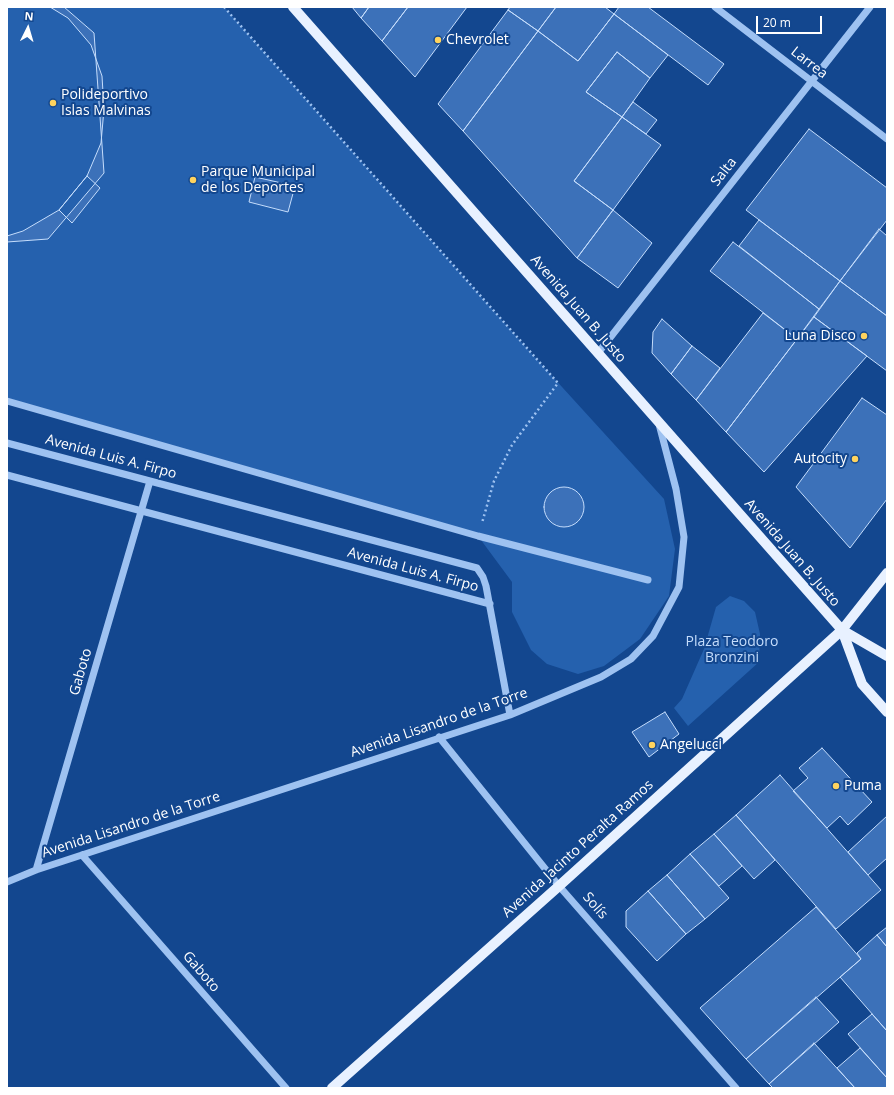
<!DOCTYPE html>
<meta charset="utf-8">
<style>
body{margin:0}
#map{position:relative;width:894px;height:1095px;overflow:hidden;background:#13478f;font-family:"Open Sans",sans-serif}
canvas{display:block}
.frame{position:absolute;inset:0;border:8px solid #fff;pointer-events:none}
.north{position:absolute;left:8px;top:8px;width:40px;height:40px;-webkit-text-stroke:3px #13478f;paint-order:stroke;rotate:5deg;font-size:11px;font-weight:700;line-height:16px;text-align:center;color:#fff}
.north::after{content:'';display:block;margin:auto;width:14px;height:18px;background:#fff;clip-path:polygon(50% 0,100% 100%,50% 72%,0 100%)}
.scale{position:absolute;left:756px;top:16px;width:66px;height:18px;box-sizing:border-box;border:2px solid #fff;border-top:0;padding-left:5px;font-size:12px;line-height:14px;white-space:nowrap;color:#fff;-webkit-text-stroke:3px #13478f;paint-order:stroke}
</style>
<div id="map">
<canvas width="894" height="1095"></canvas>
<div class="frame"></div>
<div class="north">N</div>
<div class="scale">20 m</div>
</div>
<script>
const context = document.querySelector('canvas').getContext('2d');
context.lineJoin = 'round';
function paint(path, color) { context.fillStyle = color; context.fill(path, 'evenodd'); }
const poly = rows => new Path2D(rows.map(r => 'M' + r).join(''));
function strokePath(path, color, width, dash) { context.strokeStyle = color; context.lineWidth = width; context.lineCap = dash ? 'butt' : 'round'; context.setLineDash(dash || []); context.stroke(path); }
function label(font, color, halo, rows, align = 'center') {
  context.font = font + ' "Open Sans",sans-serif'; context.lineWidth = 4; context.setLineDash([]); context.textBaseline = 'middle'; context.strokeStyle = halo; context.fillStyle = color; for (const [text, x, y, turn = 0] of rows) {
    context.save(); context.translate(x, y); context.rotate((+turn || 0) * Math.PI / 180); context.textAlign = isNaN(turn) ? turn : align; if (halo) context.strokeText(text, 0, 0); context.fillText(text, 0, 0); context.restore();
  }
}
paint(poly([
 [7,7,224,7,532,354,664,499,675,549,669,596,640,639,604,666,578,674,547,664,531,650,512,612,512,582,478,536,7,401],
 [730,596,744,601,755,612,760,634,759,662,688,726,674,708,682,699,704,649,716,607]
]), '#2561ae');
const building = poly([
 [7,7,64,7,94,33,104,173,48,239,7,242,7,7],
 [7,7,50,7,68,18,91,45,102,76,104,109,101,143,87,176,59,210,23,231,7,236,7,7],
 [352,7,369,7,361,18,352,7],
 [369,7,408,7,382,41,361,18,369,7],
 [408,7,467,7,415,77,382,41,408,7],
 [510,7,556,7,538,31,508,10,510,7],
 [556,7,605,7,614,14,578,61,538,31,556,7],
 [619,7,648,7,724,64,708,85,614,14,619,7],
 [508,10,538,31,463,131,438,104,508,10],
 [614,14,668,55,650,78,617,52,586,92,622,117,574,181,613,210,577,258,463,131,538,31,578,61,614,14],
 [617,52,650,78,622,117,586,92,617,52],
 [633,102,657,120,646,134,622,117,633,102],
 [622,117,661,145,613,210,574,181,622,117],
 [809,129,887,188,887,220,840,281,746,210,809,129],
 [87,176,100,188,72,223,59,210,87,176],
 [255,177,295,186,288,212,249,202,255,177],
 [613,210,652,243,618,288,577,258,613,210],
 [759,220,840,281,819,309,739,246,759,220],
 [879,229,887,236,887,316,840,281,879,229],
 [733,242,819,309,797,339,710,271,733,242],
 [840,281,887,316,887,371,814,317,840,281],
 [763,313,797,339,726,432,696,400,763,313],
 [814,317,867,356,764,472,726,432,814,317],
 [662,319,692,346,671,374,652,353,653,332,662,319],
 [692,346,720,368,696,400,671,374,692,346],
 [862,398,887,415,887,499,850,548,796,487,862,398],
 '544 507a20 20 0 1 1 40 0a20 20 0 1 1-40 0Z',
 [665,712,679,734,649,757,632,732,665,712],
 [822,748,872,802,848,825,840,816,827,828,793,791,808,778,799,768,822,748],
 [780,775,881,890,836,929,736,815,780,775],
 [736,815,775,860,754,879,714,834,736,815],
 [887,816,887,858,868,875,848,852,887,816],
 [714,834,742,866,719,886,690,854,714,834],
 [690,854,729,898,705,919,667,875,690,854],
 [667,875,705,919,686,934,648,891,667,875],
 [648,891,686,934,657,961,626,927,626,911,648,891],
 [816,907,861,959,746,1059,700,1008,816,907],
 [887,927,887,947,877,935,887,927],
 [877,935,887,947,887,1031,840,977,861,959,857,953,877,935],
 [816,997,839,1022,769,1084,746,1059,816,997],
 [872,1014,887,1031,887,1078,848,1034,872,1014],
 [814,1043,855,1088,773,1088,769,1084,814,1043],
 [860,1048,887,1078,887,1088,855,1088,837,1068,860,1048]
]);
paint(building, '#3c71b9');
strokePath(building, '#c5ddfc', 1);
strokePath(poly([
 [224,7,558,383,512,445,494,481,482,523]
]), '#9ec2f1', 2.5, [2, 3]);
strokePath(poly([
 [715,7,887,139],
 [598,353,870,7],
 [7,401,478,536,648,580],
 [7,443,477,568,483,577,486,586,510,715],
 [7,475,490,604],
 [439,737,559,886,736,1088],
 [82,855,286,1088],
 [36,870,150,481],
 [7,882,36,870,510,715,601,677,631,659,653,636,679,587,684,537,676,489,659,424]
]), '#9ec2f1', 7);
strokePath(poly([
 [293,7,842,630,887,656],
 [842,630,862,684,887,712],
 [332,1088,559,886,842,630,887,573]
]), '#e8f1ff', 10);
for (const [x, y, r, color] of [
 [438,40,4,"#ffd35e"],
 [53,103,4,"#ffd35e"],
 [193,180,4,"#ffd35e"],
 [864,336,4,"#ffd35e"],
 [855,459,4,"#ffd35e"],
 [652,745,4,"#ffd35e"],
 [836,786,4,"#ffd35e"]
]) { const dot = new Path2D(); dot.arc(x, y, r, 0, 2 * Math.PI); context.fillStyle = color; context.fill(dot); strokePath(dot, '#13478f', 1.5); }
label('14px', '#fff', '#13478f', [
 ["Chevrolet",446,40],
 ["Polideportivo",61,95],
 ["Islas Malvinas",61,111],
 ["Parque Municipal",201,172],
 ["de los Deportes",201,188],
 ["Luna Disco",856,336,"right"],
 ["Autocity",847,459,"right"],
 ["Angelucci",660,745],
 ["Puma",844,786]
], 'left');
label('14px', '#fff', '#13478f', [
 ["Larrea",809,63,38],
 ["Salta",724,172,-52],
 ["Avenida Juan B. Justo",578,309,49],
 ["Avenida Luis A. Firpo",111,457,15],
 ["Avenida Juan B. Justo",792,553,49],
 ["Avenida Luis A. Firpo",413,570,15],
 ["Gaboto",81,672,-74],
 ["Avenida Lisandro de la Torre",439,723,-19],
 ["Avenida Lisandro de la Torre",131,825,-18],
 ["Avenida Jacinto Peralta Ramos",578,849,-42],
 ["Solís",595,906,49],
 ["Gaboto",201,972,49]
]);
label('14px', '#c5ddfc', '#13478f', [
 ["Plaza Teodoro",732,642],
 ["Bronzini",732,658]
]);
</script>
